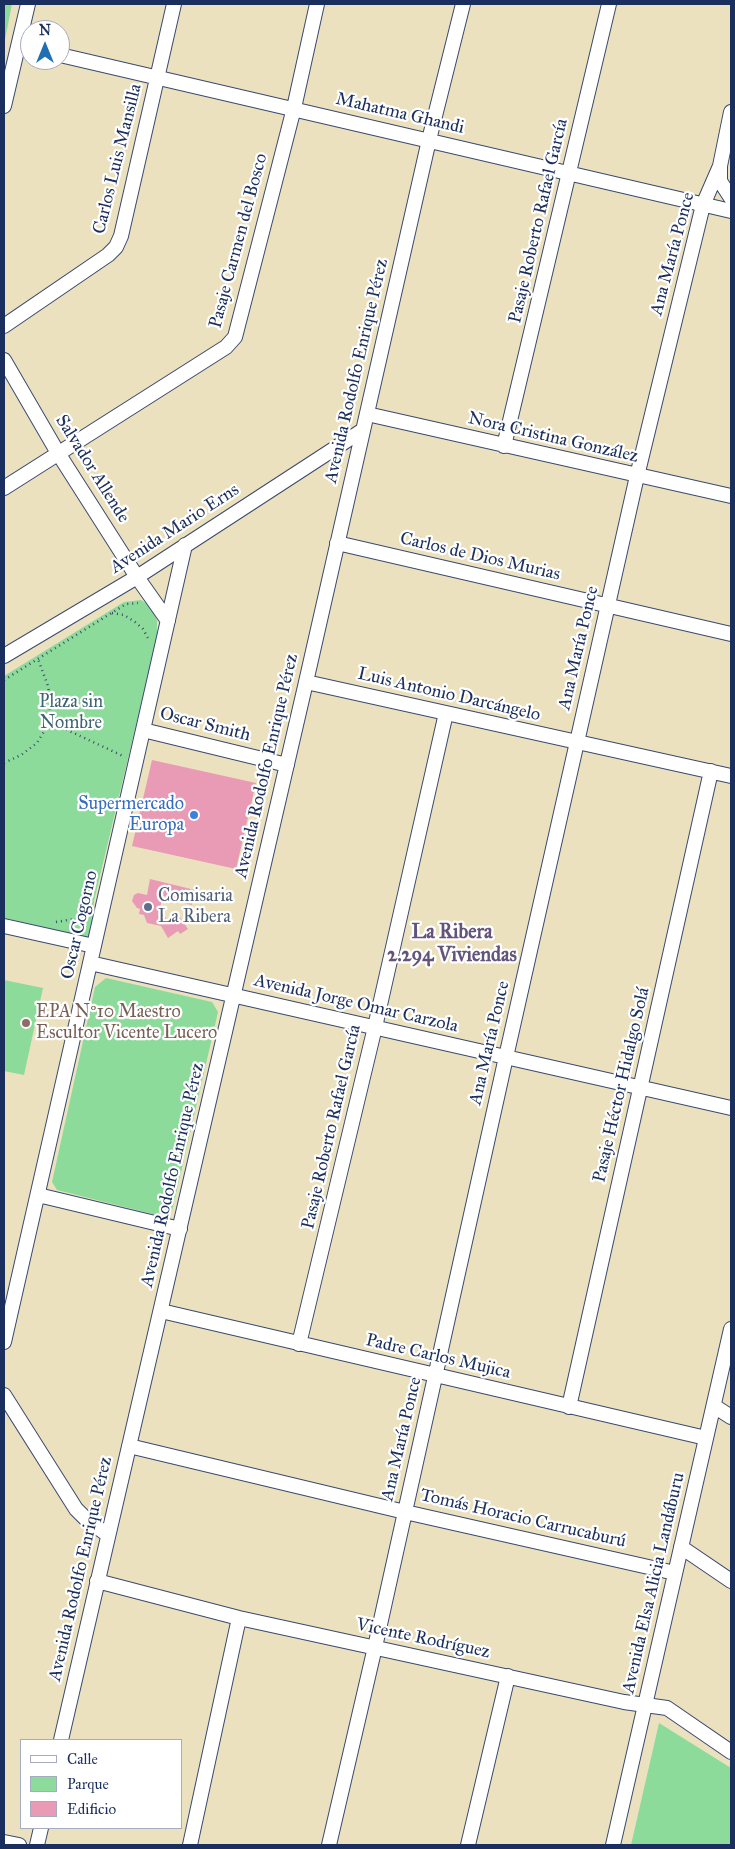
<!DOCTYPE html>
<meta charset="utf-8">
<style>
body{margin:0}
#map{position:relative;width:735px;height:1849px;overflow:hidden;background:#ece1bf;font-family:"IM FELL Great Primer",serif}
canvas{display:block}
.frame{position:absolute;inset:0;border:5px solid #1b2f5e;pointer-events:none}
.legend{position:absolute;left:20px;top:1739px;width:162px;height:90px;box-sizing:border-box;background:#fff;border:1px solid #a4acbf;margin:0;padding:6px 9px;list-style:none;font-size:15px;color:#1b2f5e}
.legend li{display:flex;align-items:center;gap:10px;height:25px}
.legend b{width:25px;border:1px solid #a4acbf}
.north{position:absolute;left:20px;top:20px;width:50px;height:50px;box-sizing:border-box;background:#fff;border:1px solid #a4acbf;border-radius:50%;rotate:0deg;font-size:14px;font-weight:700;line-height:20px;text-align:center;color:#1b2f5e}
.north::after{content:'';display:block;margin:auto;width:18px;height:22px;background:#1f6fb2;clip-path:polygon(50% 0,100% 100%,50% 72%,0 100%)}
</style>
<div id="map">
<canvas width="735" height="1849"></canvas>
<div class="frame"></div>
<ul class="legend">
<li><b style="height:6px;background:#fff"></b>Calle</li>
<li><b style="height:14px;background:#8ddb9a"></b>Parque</li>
<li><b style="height:14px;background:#e99ab5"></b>Edificio</li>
</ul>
<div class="north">N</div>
</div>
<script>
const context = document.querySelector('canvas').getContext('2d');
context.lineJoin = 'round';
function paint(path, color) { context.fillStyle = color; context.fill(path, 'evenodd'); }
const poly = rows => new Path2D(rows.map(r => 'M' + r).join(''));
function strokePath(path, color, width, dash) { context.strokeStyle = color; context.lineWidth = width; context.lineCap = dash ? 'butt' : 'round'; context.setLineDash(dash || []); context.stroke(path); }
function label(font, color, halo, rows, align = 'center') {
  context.font = font + ' "IM FELL Great Primer",serif'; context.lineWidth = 4.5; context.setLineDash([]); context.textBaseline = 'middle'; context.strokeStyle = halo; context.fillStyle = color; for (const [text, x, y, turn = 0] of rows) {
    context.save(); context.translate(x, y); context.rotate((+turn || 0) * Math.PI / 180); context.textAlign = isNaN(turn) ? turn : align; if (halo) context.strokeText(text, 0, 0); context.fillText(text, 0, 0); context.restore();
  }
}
paint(poly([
 [4,4,12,4,4,45],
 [141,600,152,607,157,621,157,637,94,901,92,931,89,937,85,939,65,932,4,918,4,676,124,602],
 [106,978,212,1002,218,1012,172,1211,164,1217,57,1190,52,1182,95,987],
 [4,980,43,988,24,1075,4,1071],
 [659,1723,731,1768,731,1845,631,1845]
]), '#8ddb9a');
paint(poly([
 [152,760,256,783,236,869,132,846],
 [150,879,195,890,192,905,183,903,183,900,163,896,158,915,165,917,169,923,179,916,188,929,180,934,178,931,168,938,161,926,147,923,144,915,139,914,140,909,137,908,132,901,134,895,138,893,147,895]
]), '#e99ab5');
const minor = poly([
 [60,55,731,211],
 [4,106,28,4],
 [720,167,720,181,731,198],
 [4,326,108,255,116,247,121,236,174,4],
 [4,360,58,453,137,577,168,621],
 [367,414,731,496],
 [504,446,609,4],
 [4,488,226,347,235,337,294,108,317,4],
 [337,543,731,634],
 [4,656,137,577,363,430],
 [306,682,731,776],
 [143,730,287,765],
 [4,926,94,946],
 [90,963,731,1108],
 [38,1195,180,1229],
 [161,1311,706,1438],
 [4,1342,185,545],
 [299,1344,375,1027,446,713],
 [4,1395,76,1509,87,1520,108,1535],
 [714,1406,731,1417],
 [569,1407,711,771],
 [129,1446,405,1512,675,1573],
 [681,1547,731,1581],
 [97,1581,239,1618,624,1702,667,1708,731,1752],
 [61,1740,306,682,429,140,463,4],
 [4,1842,19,1845],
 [37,1845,41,1828],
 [190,1845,239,1618],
 [329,1845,375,1647,506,1057,637,476,703,205,720,166,731,112],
 [468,1845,508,1676],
 [613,1845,731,1329]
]);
strokePath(minor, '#3a4a6d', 16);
strokePath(poly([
 [112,613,124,615,135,622,143,629,149,640],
 [4,680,126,604,138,603],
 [48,721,123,756],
 [4,763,21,755,37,743,45,730,50,715,50,699,48,686,38,659],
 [56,922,80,918,87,910]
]), '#3a4a6d', 2.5, [1, 4]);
strokePath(minor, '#fff', 14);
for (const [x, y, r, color] of [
 [194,815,5,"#3f7fe0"],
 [148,907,5,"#5c6f8a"],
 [26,1023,5,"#8d6e63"]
]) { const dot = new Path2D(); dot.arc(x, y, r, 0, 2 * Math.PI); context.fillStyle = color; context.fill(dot); strokePath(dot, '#fff', 2); }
label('18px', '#1b2f5e', '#fff', [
 ["Mahatma Ghandi",400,114,13],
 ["Carlos Luis Mansilla",118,159,-76],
 ["Pasaje Roberto Rafael García",539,221,-77],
 ["Pasaje Carmen del Bosco",239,241,-75],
 ["Ana María Ponce",673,254,-75],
 ["Avenida Rodolfo Enrique Pérez",357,371,-77],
 ["Nora Cristina González",553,438,13],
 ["Salvador Allende",92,469,58],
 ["Avenida Mario Erns",175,529,-33],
 ["Carlos de Dios Murias",480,557,13],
 ["Ana María Ponce",579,648,-77],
 ["Luis Antonio Darcángelo",449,695,13],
 ["Oscar Smith",205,725,14],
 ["Avenida Rodolfo Enrique Pérez",267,766,-77],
 ["Oscar Cogorno",80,925,-77],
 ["Avenida Jorge Omar Carzola",356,1004,13],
 ["Ana María Ponce",490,1043,-77],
 ["Pasaje Héctor Hidalgo Solá",622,1085,-77],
 ["Pasaje Roberto Rafael García",332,1127,-77],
 ["Avenida Rodolfo Enrique Pérez",173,1175,-77],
 ["Padre Carlos Mujica",438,1357,13],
 ["Ana María Ponce",402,1439,-77],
 ["Tomás Horacio Carrucaburú",523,1519,13],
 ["Avenida Rodolfo Enrique Pérez",81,1569,-77],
 ["Avenida Elsa Alicia Landáburu",654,1583,-77],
 ["Vicente Rodríguez",423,1639,12]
]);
label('18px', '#3d6370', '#fff', [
 ["Plaza sin",71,703],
 ["Nombre",71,724]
]);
label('18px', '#366cbe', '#fff', [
 ["Supermercado",184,805],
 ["Europa",184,826]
], 'right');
label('18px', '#4e5e75', '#fff', [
 ["Comisaria",158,897],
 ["La Ribera",158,918]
], 'left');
label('18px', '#785e54', '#fff', [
 ["EPA Nº10 Maestro",36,1013],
 ["Escultor Vicente Lucero",36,1034]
], 'left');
label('bold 20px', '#63547c', '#fff', [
 ["La Ribera",452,933],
 ["2.294 Viviendas",452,956]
]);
</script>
